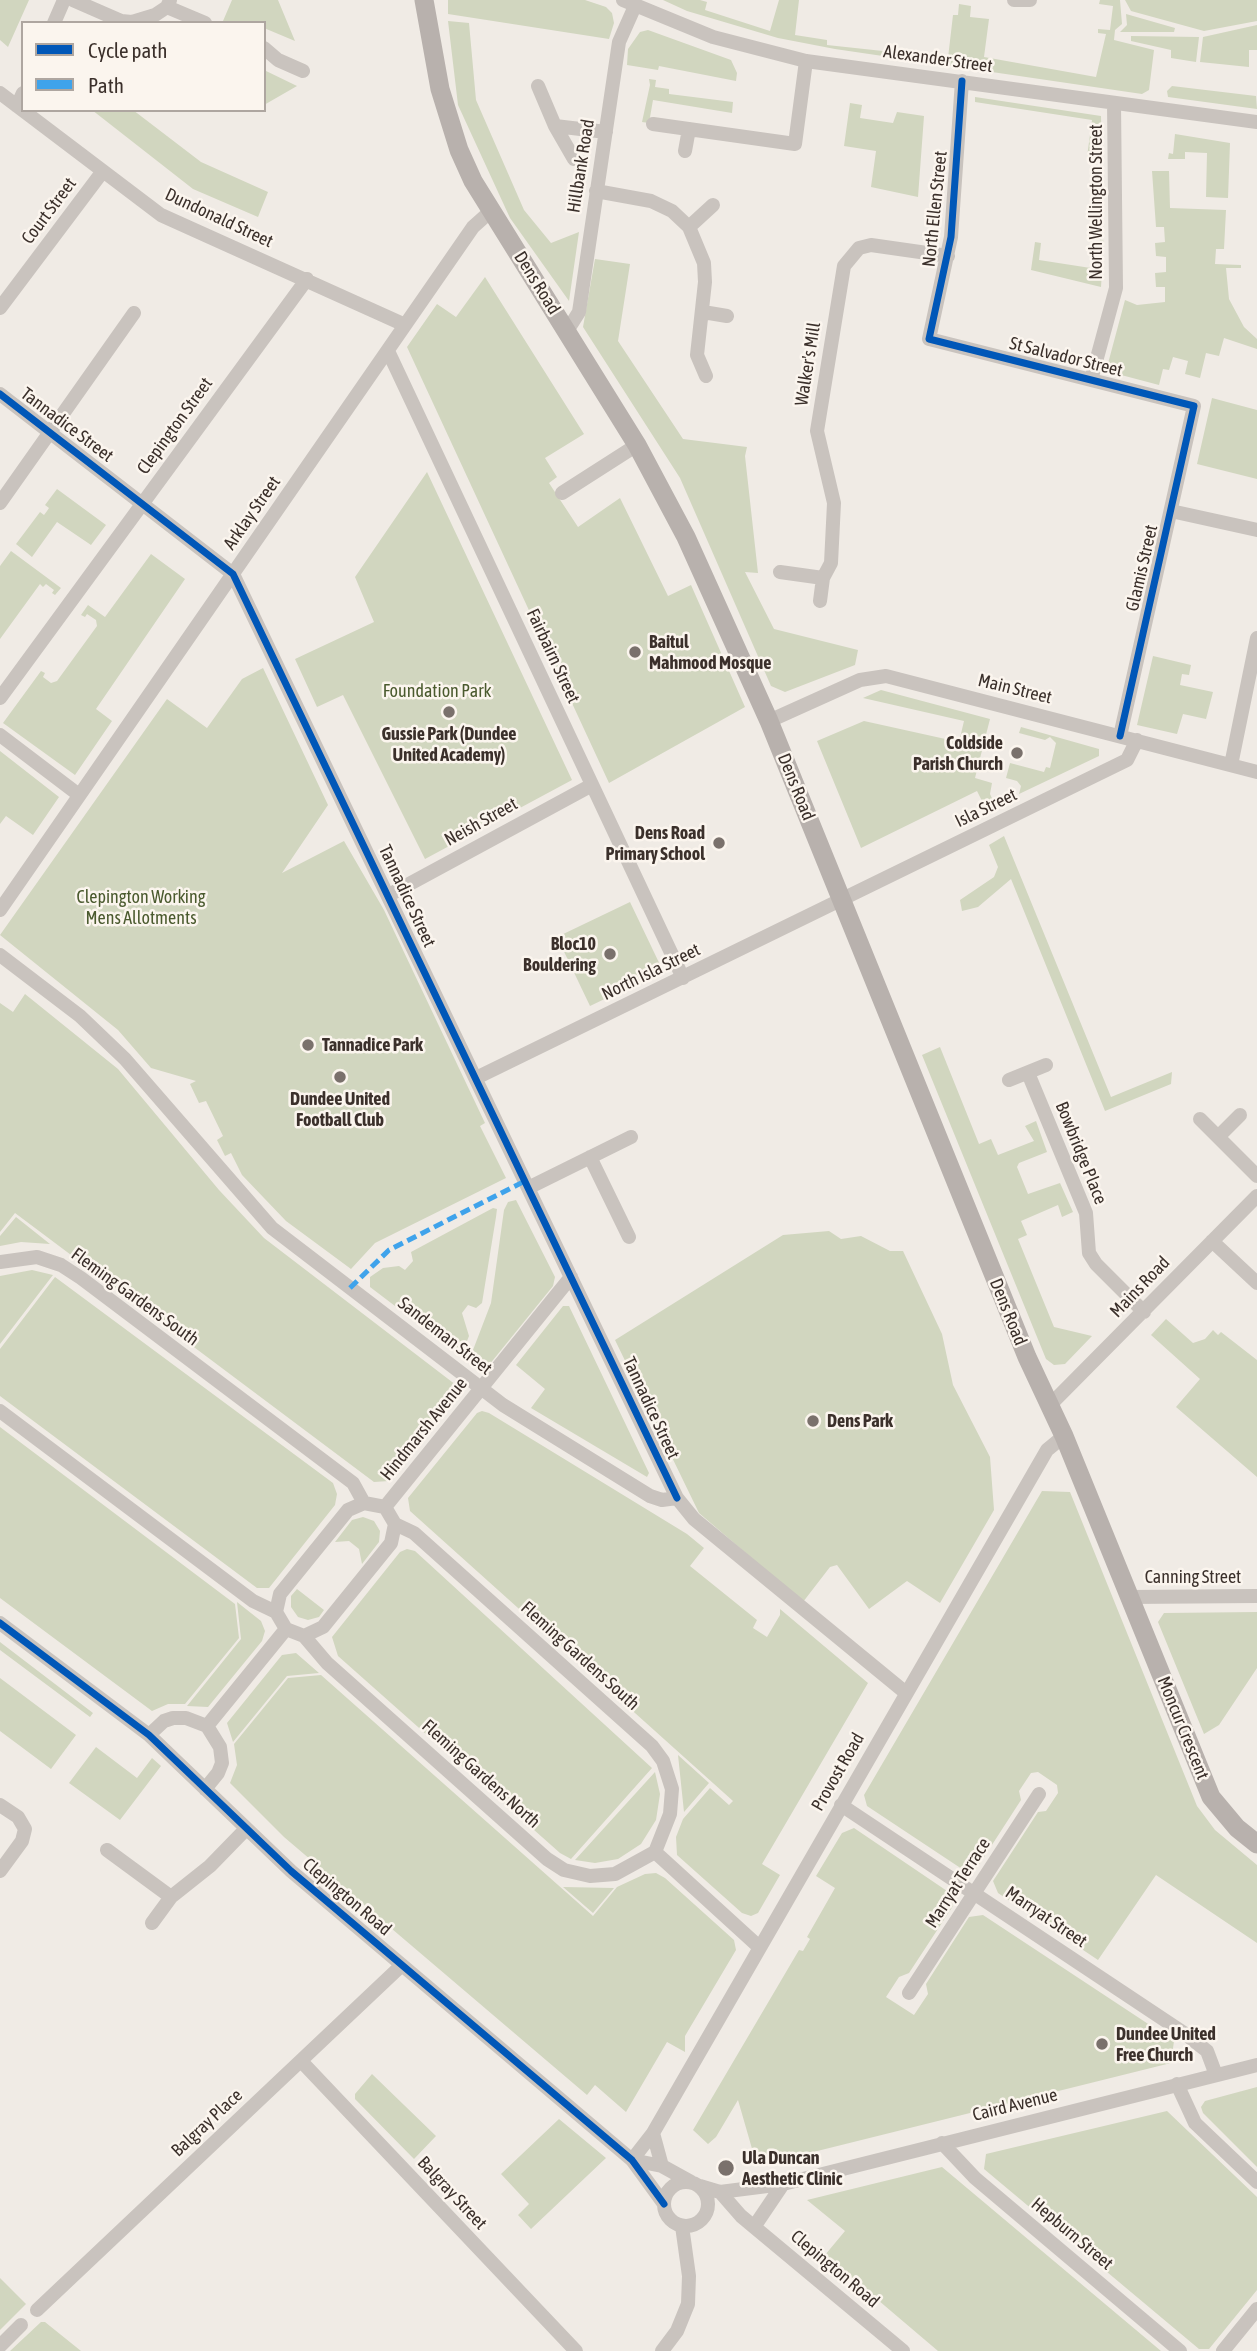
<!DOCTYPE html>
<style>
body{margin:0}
#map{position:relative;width:1257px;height:2351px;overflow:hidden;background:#f0ebe5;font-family:"Asap Condensed",sans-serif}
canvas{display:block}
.legend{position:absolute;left:21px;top:21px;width:245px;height:91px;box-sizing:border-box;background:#fbf5ee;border:2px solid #aea6a0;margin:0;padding:9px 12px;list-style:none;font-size:21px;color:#3b302b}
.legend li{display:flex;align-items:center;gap:14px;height:35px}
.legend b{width:35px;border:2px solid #aea6a0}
</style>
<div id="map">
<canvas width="1257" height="2351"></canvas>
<ul class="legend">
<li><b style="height:9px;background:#0057b8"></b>Cycle path</li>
<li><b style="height:9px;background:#3fa3eb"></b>Path</li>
</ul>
</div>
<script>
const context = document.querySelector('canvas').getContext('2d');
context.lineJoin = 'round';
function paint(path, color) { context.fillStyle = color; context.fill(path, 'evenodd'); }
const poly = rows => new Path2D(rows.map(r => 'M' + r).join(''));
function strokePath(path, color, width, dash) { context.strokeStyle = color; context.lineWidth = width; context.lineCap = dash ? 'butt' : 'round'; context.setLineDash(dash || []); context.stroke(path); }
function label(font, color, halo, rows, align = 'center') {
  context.font = font + ' "Asap Condensed",sans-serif'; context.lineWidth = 5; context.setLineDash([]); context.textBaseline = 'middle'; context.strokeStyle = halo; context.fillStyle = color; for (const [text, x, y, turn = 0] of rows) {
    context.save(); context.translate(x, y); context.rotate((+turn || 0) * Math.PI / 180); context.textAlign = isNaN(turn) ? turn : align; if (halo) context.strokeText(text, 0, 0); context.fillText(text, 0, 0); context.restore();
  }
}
paint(poly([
 [0,0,29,0,8,47,0,40],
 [232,0,278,0,295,41,264,28,264,23,223,21],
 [448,0,585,0,606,7,612,13,614,23,609,39,448,14],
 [663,0,700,0,707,2,705,10,770,31,779,0,799,0,795,35,827,40,827,45,948,58,953,15,958,15,959,4,971,6,970,17,989,19,984,57,1096,77,1106,34,1098,33,1098,29,1110,30,1113,6,1099,4,1100,0,1120,0,1122,24,1115,30,1114,40,1154,50,1149,90,1142,94,835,49,778,38,687,11],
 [1125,0,1257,0,1257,21,1204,31,1131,11],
 [1126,14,1175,28,1174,32,1120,32,1127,25],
 [448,21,469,23,476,100,524,210,551,243,579,232,569,301,510,218,458,105],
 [1257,25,1257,50,1249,50,1249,67,1200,62,1203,37],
 [648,30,731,60,737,73,736,81,659,66,658,70,627,65,628,49,640,32],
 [1131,36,1199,37,1196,62,1171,58,1171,50,1131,41],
 [264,70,297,86,264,105],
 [649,79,656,80,655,87,669,89,669,94,733,102,732,113,653,100,649,123,642,122,650,85],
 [1172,86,1256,96,1257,109,1168,97,1167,91],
 [975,97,1101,116,1102,159,1087,157,1092,120,975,102],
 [850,103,862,105,860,118,893,123,897,112,924,116,918,197,871,187,876,151,844,146],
 [92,110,133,110,201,162,268,192,258,217,193,189],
 [1175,134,1230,143,1228,198,1206,197,1207,153,1185,152,1185,159,1168,159,1169,153,1173,154],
 [1152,171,1169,171,1170,208,1226,210,1224,249,1216,249,1215,264,1241,265,1241,268,1226,268,1229,299,1244,327,1257,339,1257,349,1224,338,1219,356,1206,353,1200,378,1185,374,1188,361,1173,357,1169,370,1163,369,1159,385,1106,371,1125,300,1137,305,1165,302,1165,287,1156,287,1155,273,1166,272,1166,257,1156,256,1155,243,1165,242,1164,227,1156,227],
 [1100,239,1104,241,1101,287,1031,270,1035,242,1041,243,1039,260,1097,269],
 [595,259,630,264,618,341,683,439,747,447,745,456,758,573,745,572,774,629,858,650,855,665,785,692,771,686,680,478,583,327],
 [485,277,584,434,545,458,557,477,549,483,578,527,620,498,668,596,691,585,745,707,609,783,407,347,437,304,456,317],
 [1212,398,1257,410,1257,479,1197,464],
 [427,472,572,780,425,859,343,695,317,707,295,659,374,622,355,577],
 [57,489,106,525,91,545,57,522,32,557,16,544,40,512,44,515,47,511,49,508,45,505],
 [11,551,61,588,55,595,52,593,54,590,46,584,43,587,40,584,0,639,0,566],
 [151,554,185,579,96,709,112,721,75,775,3,723,41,671,45,673,43,677,51,683,57,681,97,626,96,620,87,614,85,617,81,615,88,605,105,617],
 [1153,656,1191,665,1189,675,1182,674,1180,685,1213,692,1206,719,1183,714,1177,734,1137,725],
 [263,668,328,805,282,873,344,841,384,910,485,1123,480,1126,506,1178,375,1243,351,1269,286,1221,242,1175,231,1153,225,1156,217,1140,223,1136,206,1101,199,1103,190,1084,196,1081,151,1068,118,1030,0,935,167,699,207,728,242,679],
 [881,690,990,719,975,778,992,783,990,794,994,803,999,804,987,811,977,791,861,848,817,741,864,721,959,742,964,721,863,698],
 [1021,727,1099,749,1099,756,1019,794,1021,786,1017,781,1006,778,1010,763,1044,772,1046,767,1050,768,1056,743,1050,737,1045,740,1019,733],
 [0,751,59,797,33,835,6,816,0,824],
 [1004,836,1111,1097,1172,1072,1171,1084,1105,1111,1011,879,978,907,962,911,960,900,994,877,998,867,989,845],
 [630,902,663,971,590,1006,557,937],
 [25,994,118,1069,219,1190,264,1238,456,1385,456,1399,389,1481,374,1482,15,1213,0,1232,0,1003,13,1012],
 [940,1047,979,1144,991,1139,998,1155,1034,1141,1025,1126,1036,1121,1047,1152,1019,1163,1017,1167,1028,1194,1060,1183,1073,1212,1062,1217,1058,1205,1021,1221,1027,1235,1018,1239,1054,1327,1092,1336,1065,1364,1054,1365,1046,1359,922,1055],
 [516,1200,555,1277,553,1286,489,1365,475,1366,473,1350,491,1303,504,1210,508,1202],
 [493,1208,497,1209,496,1217,482,1303,476,1308,468,1305,462,1313,469,1336,463,1351,457,1353,370,1287,370,1277,383,1268,399,1266,405,1270,413,1261,411,1252],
 [16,1217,50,1244,21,1242,0,1246,0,1236],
 [829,1231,841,1239,861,1236,890,1251,903,1251,942,1334,953,1385,990,1457,994,1510,940,1603,907,1581,869,1609,837,1565,830,1567,803,1602,699,1513,615,1340,783,1235],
 [32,1270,53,1275,0,1344,0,1276],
 [55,1277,333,1483,337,1494,335,1505,269,1588,257,1588,0,1396,0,1349],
 [563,1306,569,1306,649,1473,647,1477,531,1408,545,1389,516,1365],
 [1166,1319,1193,1343,1205,1339,1213,1330,1218,1335,1221,1332,1257,1360,1257,1477,1176,1407,1200,1379,1151,1335],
 [482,1411,489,1413,687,1534,704,1548,690,1566,757,1620,753,1628,767,1637,780,1615,780,1609,868,1683,762,1864,780,1875,758,1913,751,1916,742,1913,677,1855,676,1837,683,1819,710,1788,729,1805,733,1801,410,1511,408,1498,477,1413],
 [0,1427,235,1604,239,1638,185,1704,168,1704,152,1711,0,1598],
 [1042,1491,1070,1492,1197,1806,1215,1830,1257,1865,1257,1943,1156,1875,1098,1960,998,1893,993,1881,1038,1812,1046,1811,1058,1793,1057,1785,1038,1772,1031,1773,1019,1791,1021,1800,977,1868,965,1871,867,1806,864,1795],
 [363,1517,374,1521,380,1531,379,1542,362,1564,359,1549,349,1541,335,1542,352,1520],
 [407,1549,415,1551,652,1768,571,1859,560,1853,338,1656,332,1637,400,1552],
 [297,1589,324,1610,319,1617,308,1620,298,1617,291,1607,291,1596],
 [237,1602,261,1621,265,1631,262,1641,208,1707,187,1706,241,1639],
 [1257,1612,1257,1668,1219,1725,1204,1734,1158,1622,1164,1613],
 [0,1642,93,1713,90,1717,0,1650],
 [296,1653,319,1673,287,1676,233,1742,227,1723,282,1655],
 [321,1675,593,1916,617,1887,645,1874,656,1873,665,1878,734,1940,736,1950,685,2036,685,2052,667,2042,626,2112,595,2085,587,2095,284,1837,230,1783,237,1765,234,1744,288,1678],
 [0,1678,76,1735,51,1769,0,1731],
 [96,1747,137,1778,152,1758,161,1766,120,1820,69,1783],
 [678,1755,709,1783,684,1812],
 [655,1772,660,1794,656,1820,641,1844,618,1859,595,1863,575,1860],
 [854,1828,950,1893,953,1906,909,1973,899,1977,886,1997,914,2015,928,1994,926,1984,969,1917,983,1915,1174,2041,1171,2063,757,2166,738,2100,716,2137,708,2144,693,2130,799,1950,803,1951,810,1939,807,1937,835,1888,816,1876,842,1833],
 [563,1887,614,1888,593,1913],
 [372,2074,436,2136,414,2159,355,2099,355,2094],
 [1257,2087,1257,2167,1203,2113,1201,2107,1205,2101],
 [1167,2111,1257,2197,1257,2290,1209,2349,1199,2349,984,2169,986,2154],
 [559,2119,606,2158,531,2229,518,2215,529,2204,501,2174],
 [942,2167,1161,2351,938,2351,825,2255,845,2231,807,2200],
 [0,2278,26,2304,0,2330],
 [41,2322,45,2322,81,2351,10,2351]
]), '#d1d6bf');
strokePath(poly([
 [73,0,121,21,132,22,155,15,167,7,170,0],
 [623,0,713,37,806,61,1257,122],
 [1014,0,1030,0],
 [167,7,205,23],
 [54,23,64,0],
 [264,48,278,60,303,71],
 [962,81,951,237,929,339,1194,406,1120,736],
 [538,86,555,126,606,132],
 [0,93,161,215,405,325],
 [17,106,23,93],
 [653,124,795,144,806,61],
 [555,126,574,159],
 [685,151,689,129],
 [596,191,651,201,672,211,689,227,704,263,705,282,697,355,706,376],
 [689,227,713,205],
 [0,308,103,171],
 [703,312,727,316],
 [567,331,579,312,619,42,635,6],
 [388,351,683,978],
 [1091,380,1116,288,1114,104],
 [0,394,233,574,677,1498],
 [562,493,637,445],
 [0,503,134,313],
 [1171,511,1257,530],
 [780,572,823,578],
 [820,601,823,578,831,563,834,503,817,431,844,266,859,248,871,245,948,256],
 [0,698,307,279],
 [769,721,860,680,886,676,1257,772],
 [0,735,79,795],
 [1231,765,1257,638],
 [389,895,592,785],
 [0,910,473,227,492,210],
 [0,955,80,1016,125,1059,272,1228,503,1405,650,1496,662,1500,677,1498,694,1519,906,1693],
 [1028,1073,1086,1213,1089,1253,1096,1264,1144,1312],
 [476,1078,1127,760,1137,740],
 [1009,1080,1046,1065],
 [1200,1119,1257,1176],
 [1218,1137,1240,1115],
 [590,1157,629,1237],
 [528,1188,631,1137],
 [1212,1241,1257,1283],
 [0,1262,37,1257,61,1265,81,1278,353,1483,364,1503],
 [1050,1405,1257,1196],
 [0,1411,253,1601,276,1612],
 [364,1503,385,1507,395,1524,391,1543,323,1627,304,1636,286,1629,276,1612,280,1594,348,1510,364,1503],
 [385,1507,571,1277],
 [395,1524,414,1533,652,1746,663,1761,672,1789,670,1814,655,1852],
 [1129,1597,1257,1596],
 [0,1623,149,1735,291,1871,632,2160,664,2204],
 [304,1636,327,1663,547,1859,564,1870,590,1876,615,1874,655,1852],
 [207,1726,286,1629],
 [149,1735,164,1721,173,1718,186,1718,207,1726,220,1747,222,1763,218,1773,205,1789],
 [0,1805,18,1817,25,1829,22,1841,0,1871],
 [841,1805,1184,2033,1207,2051,1216,2075],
 [107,1850,171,1897],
 [655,1852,758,1946],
 [152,1923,171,1897,210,1866,246,1829],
 [909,1993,1039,1794],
 [301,2061,576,2351],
 [1177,2084,1195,2123,1257,2182],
 [653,2133,662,2166],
 [942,2143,975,2178,1180,2351],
 [632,2160,653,2133,1047,1450,1064,1436],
 [632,2160,662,2166,691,2182],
 '664 2204a22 22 0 1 1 44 0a22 22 0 1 1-44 0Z',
 [700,2186,720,2192,741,2216,903,2351],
 [720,2192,783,2184,1257,2065],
 [754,2227,783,2184],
 [37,2310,402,1965],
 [0,2346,21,2325],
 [662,2351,677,2331,688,2304,689,2276,682,2226],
 [1223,2351,1257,2309]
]), '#c9c3be', 14);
strokePath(poly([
 [424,0,440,89,459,150,473,181,637,445,686,537,769,721,1027,1357,1064,1436,1211,1797,1237,1828,1257,1844]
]), '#b8b1ad', 19);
strokePath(poly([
 [350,1288,389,1250,525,1181]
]), '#3fa3eb', 5, [10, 5]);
strokePath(poly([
 [962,81,951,237,929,339,1194,406,1120,736],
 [0,394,233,574,677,1498],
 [0,1623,149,1735,291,1871,632,2160,664,2204]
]), '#0057b8', 7);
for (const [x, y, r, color] of [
 [635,652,7,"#7a716c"],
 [449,712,7,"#7a716c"],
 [1017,753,7,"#7a716c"],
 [719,843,7,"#7a716c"],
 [610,954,7,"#7a716c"],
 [308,1045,7,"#7a716c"],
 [340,1077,7,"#7a716c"],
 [813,1421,7,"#7a716c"],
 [1102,2044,7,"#7a716c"],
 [726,2168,9,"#7a716c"]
]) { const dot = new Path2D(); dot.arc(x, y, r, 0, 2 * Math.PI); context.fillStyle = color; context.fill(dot); strokePath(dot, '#fbf5ee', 2.5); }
label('18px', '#3b302b', '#fbf5ee', [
 ["Alexander Street",938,59,8],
 ["Hillbank Road",581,166,-81],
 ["North Wellington Street",1096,202,-90],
 ["North Ellen Street",935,209,-84],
 ["Court Street",49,211,-53],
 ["Dundonald Street",219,218,25],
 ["Dens Road",537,283,58],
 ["St Salvador Street",1066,357,14],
 ["Walker's Mill",808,364,-81],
 ["Tannadice Street",67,425,37],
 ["Clepington Street",175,426,-54],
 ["Arklay Street",252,513,-55],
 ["Glamis Street",1142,568,-77],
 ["Fairbairn Street",553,656,65],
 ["Main Street",1015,689,14],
 ["Dens Road",796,787,68],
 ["Isla Street",986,808,-26],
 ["Neish Street",481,822,-29],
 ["Tannadice Street",407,896,65],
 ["North Isla Street",651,972,-26],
 ["Bowbridge Place",1081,1153,68],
 ["Mains Road",1140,1287,-46],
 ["Fleming Gardens South",135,1297,36],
 ["Dens Road",1008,1312,68],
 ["Sandeman Street",445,1336,38],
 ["Tannadice Street",651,1408,65],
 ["Hindmarsh Avenue",424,1429,-51],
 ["Canning Street",1193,1577],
 ["Fleming Gardens South",580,1656,42],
 ["Moncur Crescent",1183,1728,68],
 ["Provost Road",838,1772,-60],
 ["Fleming Gardens North",481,1774,42],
 ["Marryat Terrace",958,1883,-57],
 ["Clepington Road",347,1897,40],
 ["Marryat Street",1046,1917,34],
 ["Caird Avenue",1015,2105,-14],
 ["Balgray Place",207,2123,-43],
 ["Balgray Street",452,2193,47],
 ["Hepburn Street",1072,2234,40],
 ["Clepington Road",835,2269,40]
]);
label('bold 18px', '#3b302b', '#fbf5ee', [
 ["Baitul",649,642],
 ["Mahmood Mosque",649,663],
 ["Gussie Park (Dundee",449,734,"center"],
 ["United Academy)",449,755,"center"],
 ["Coldside",1003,743,"right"],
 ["Parish Church",1003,764,"right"],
 ["Dens Road",705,833,"right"],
 ["Primary School",705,854,"right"],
 ["Bloc10",596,944,"right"],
 ["Bouldering",596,965,"right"],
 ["Tannadice Park",322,1045],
 ["Dundee United",340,1099,"center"],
 ["Football Club",340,1120,"center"],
 ["Dens Park",827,1421],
 ["Dundee United",1116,2034],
 ["Free Church",1116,2055],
 ["Ula Duncan",742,2158],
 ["Aesthetic Clinic",742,2179]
], 'left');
label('18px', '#4a5a2e', '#fbf5ee', [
 ["Foundation Park",437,691],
 ["Clepington Working",141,897],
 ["Mens Allotments",141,918]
]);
</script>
